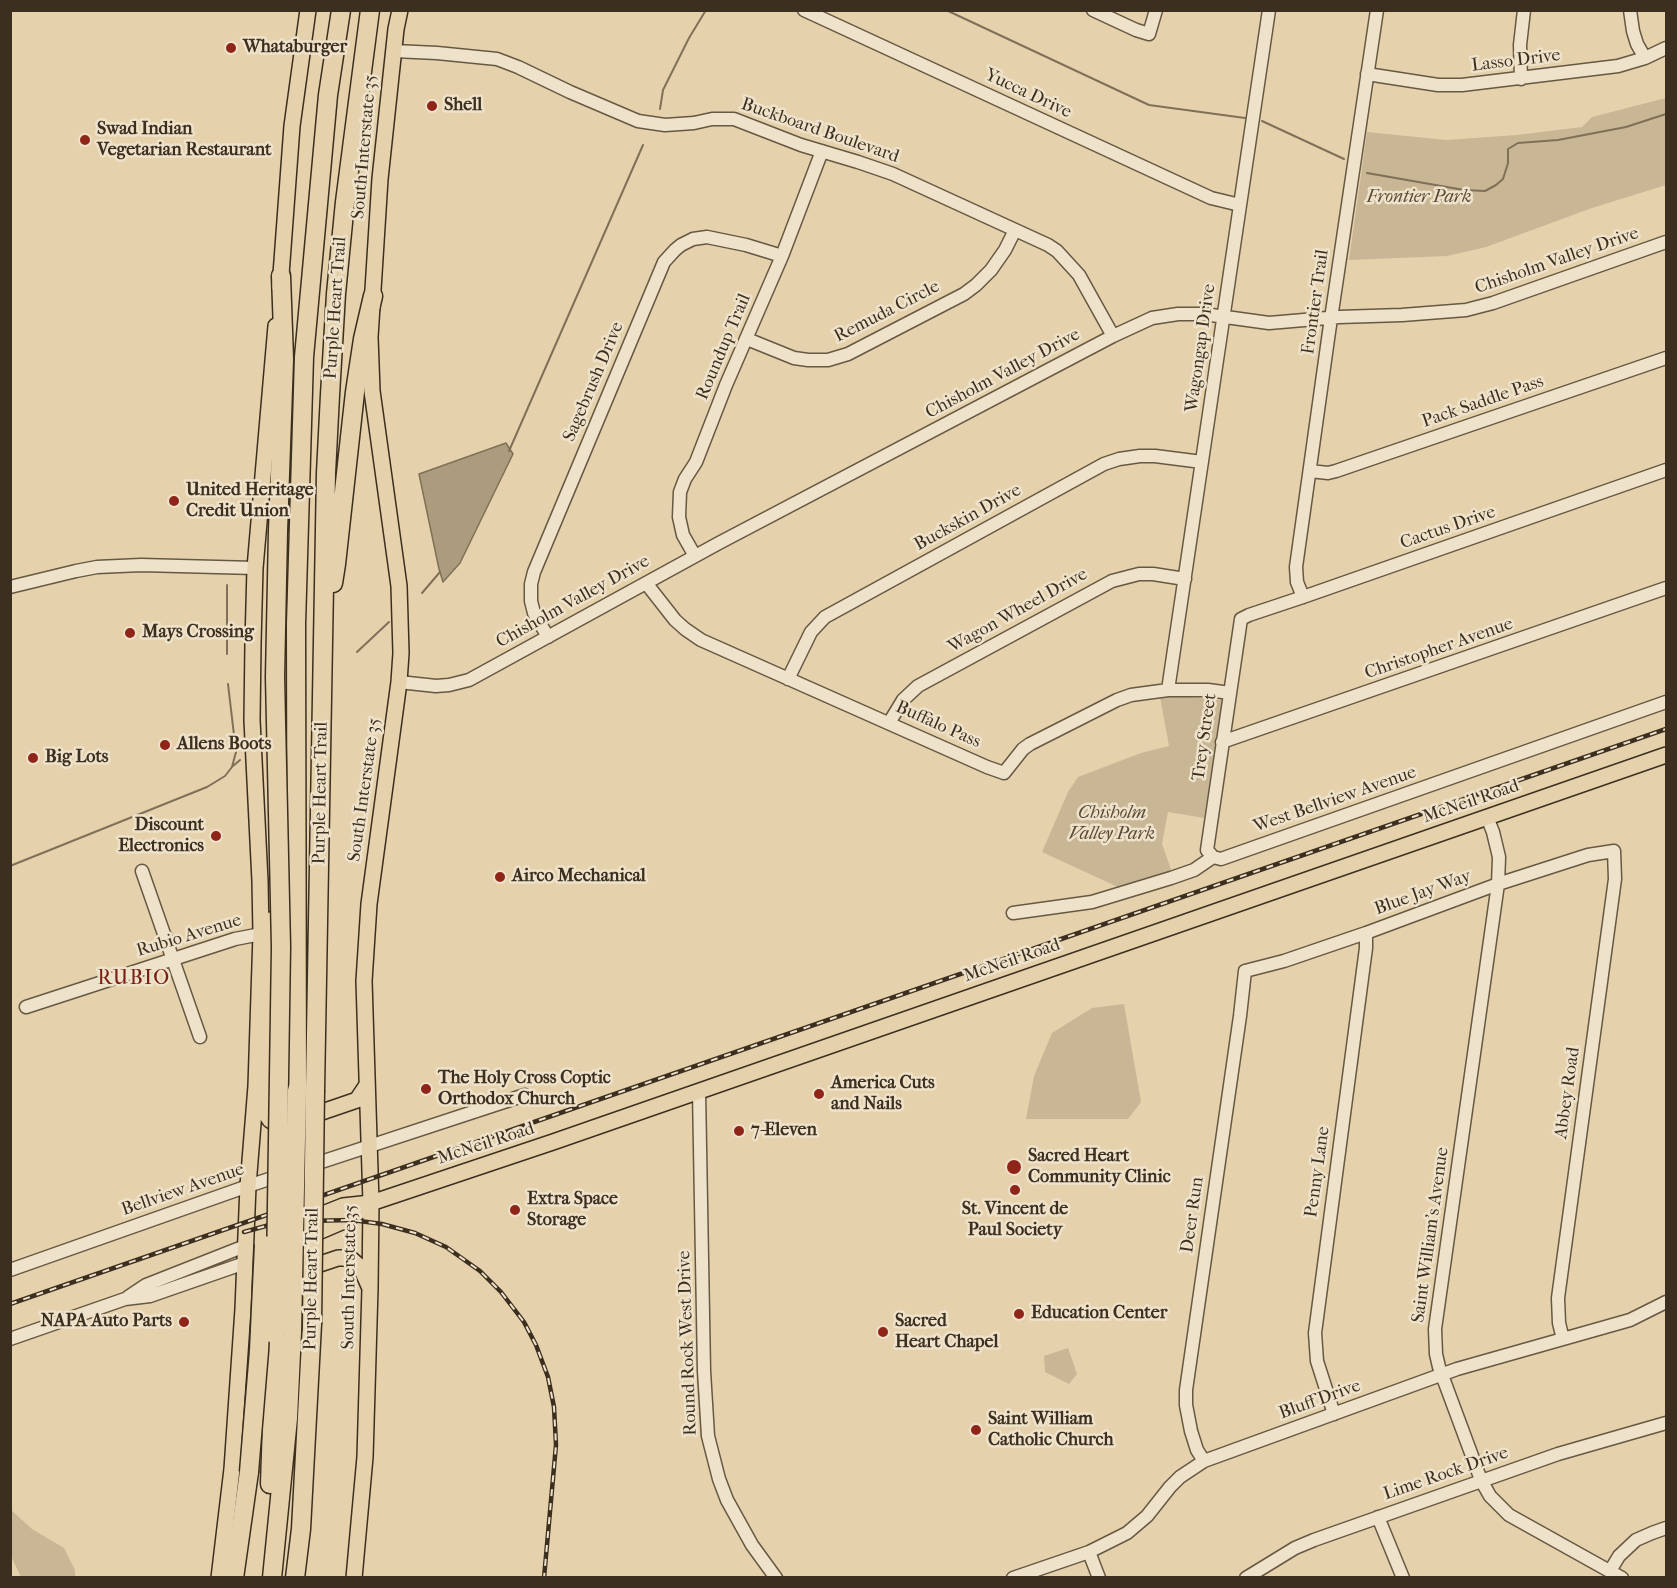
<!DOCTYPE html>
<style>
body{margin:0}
#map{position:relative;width:1677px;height:1588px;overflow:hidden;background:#e5d2ad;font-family:"IM FELL French Canon",serif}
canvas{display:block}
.frame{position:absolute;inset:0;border:12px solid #3c2f1f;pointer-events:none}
</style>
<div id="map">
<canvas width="1677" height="1588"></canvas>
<div class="frame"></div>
</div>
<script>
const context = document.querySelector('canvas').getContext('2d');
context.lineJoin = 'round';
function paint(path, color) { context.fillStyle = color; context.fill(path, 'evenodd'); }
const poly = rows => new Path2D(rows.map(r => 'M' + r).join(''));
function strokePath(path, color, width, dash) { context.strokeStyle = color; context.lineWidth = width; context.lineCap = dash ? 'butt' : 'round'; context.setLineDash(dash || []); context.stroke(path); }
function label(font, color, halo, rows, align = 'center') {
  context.font = font + ' "IM FELL French Canon",serif'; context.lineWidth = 5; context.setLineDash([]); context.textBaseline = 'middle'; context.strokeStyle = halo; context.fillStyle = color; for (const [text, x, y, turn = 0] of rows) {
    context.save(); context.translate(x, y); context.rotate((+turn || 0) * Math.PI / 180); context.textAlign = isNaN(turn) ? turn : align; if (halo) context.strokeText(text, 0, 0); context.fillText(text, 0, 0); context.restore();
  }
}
paint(poly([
 [1666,98,1666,185,1592,208,1486,247,1447,256,1349,260,1367,132,1446,140,1517,135,1582,127,1592,117],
 [1160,697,1190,697,1222,700,1204,818,1168,812,1162,844,1172,872,1120,888,1042,852,1068,792,1078,777,1141,753,1169,746],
 [1124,1004,1141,1102,1128,1119,1026,1119,1034,1076,1052,1033,1092,1008],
 [1068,1348,1077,1374,1069,1384,1045,1372,1044,1356],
 [11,1510,32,1529,64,1548,75,1570,75,1577,21,1577,11,1556]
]), '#c8b695');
const water = poly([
 [506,443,513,454,460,563,443,582,439,569,419,474,506,443]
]);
paint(water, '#ac9b7d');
strokePath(water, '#7f7057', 1.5);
strokePath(poly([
 [946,10,1149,105,1245,118],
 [660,109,663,90,689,38,706,10],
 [1262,121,1344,159],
 [1367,173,1464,190,1485,191,1496,185,1503,179,1508,163,1508,149,1518,143,1558,140,1626,127,1666,114],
 [509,451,643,145],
 [227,585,227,654],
 [422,593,440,572],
 [357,652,389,622],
 [233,766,240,760],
 [10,866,207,787,225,776,232,767,236,752,228,684]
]), '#7f7057', 2);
const minor = poly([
 [804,10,1211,198,1240,205],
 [1093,10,1136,30,1149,34,1156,10],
 [1630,10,1633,31,1637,44,1645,58],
 [394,51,437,53,497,59,518,67,570,92,638,121,665,125,694,123,712,119,734,119,801,145,858,162,893,174,1048,245,1057,251,1079,275,1113,336],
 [1367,74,1438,85,1462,85,1618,66,1645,58,1666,48],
 [1521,79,1520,45,1524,10],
 [747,339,794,358,808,360,828,360,848,354,964,294,976,285,991,270,1005,250,1015,230],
 [1310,471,1328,473,1336,471,1666,358],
 [695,556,683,535,679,517,680,492,685,479,696,462,726,385,782,256,822,151],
 [646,583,675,620,685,629,701,640,987,767,1004,773,1023,749,1030,744,1117,700,1131,695,1168,690,1208,690,1230,693],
 [10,587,76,571,97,567,141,565,255,568],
 [1303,597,1297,582,1296,567,1329,332,1377,10],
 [548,637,534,613,531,601,531,584,534,572,664,262,675,250,681,245,693,239,707,237,746,245,782,256],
 [788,679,811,632,825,617,1104,464,1119,459,1140,456,1155,456,1202,462],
 [399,682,436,686,449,685,469,680,719,543,1113,336,1152,318,1178,314,1204,314,1269,323,1339,317,1402,315,1466,310,1493,303,1666,242],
 [1168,690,1269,10],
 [889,723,903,700,918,686,1112,581,1139,574,1153,574,1185,579],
 [1222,742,1666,588],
 [1487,817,1493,832,1499,857,1498,884,1435,1329,1436,1354,1439,1367,1481,1480,1490,1496,1509,1515,1622,1578],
 [1213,857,1207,850,1241,619,1249,615,1303,597,1666,470],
 [142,871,200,1037],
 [1013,913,1092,902,1171,878,1194,870,1213,857,1221,859,1666,702],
 [26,1007,235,939,261,934],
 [699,1091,704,1371,708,1436,719,1479,727,1500,752,1545,776,1578],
 [10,1270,248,1186,525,1095],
 [128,1297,146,1285,245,1246],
 [10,1339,125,1299,150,1296,245,1263],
 [1334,1414,1317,1361,1315,1333,1366,948,1366,933],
 [1204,1461,1197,1450,1191,1431,1186,1405,1186,1390,1240,1016,1245,971,1284,961,1366,933,1498,884,1588,855,1614,851,1615,879,1558,1298,1559,1323,1563,1339],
 [1378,1517,1403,1578],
 [1089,1552,1099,1578],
 [1610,1571,1619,1556,1636,1540,1652,1533,1666,1528],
 [1013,1578,1089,1552,1127,1533,1147,1516,1170,1487,1180,1477,1204,1461,1457,1369,1630,1320,1666,1302],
 [1246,1578,1295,1548,1314,1540,1558,1454,1666,1423]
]);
const major = poly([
 [280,288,292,126,308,10],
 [259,1095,264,1111,270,1120,276,1124,284,1125,357,1100,367,1085],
 [305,1221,343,1206,371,1203,553,1142,1666,755],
 [304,1238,346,1220,368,1205],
 [305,1269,338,1258,347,1258,351,1259,361,1268,369,1286],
 [219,1578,232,1469,243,1309,248,1186,256,1086,261,934,260,881,252,720,253,643,255,568,276,326],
 [354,1578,365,1457,370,1288,371,1203,364,981,369,904,399,682,401,653,399,586,372,391,370,337,380,179,396,29,400,10]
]);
const highway = poly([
 [278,531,284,359,281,276],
 [333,583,336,564,355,392,363,339,373,296],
 [297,1090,296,624,304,357,328,95,341,10],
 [315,1090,326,473,330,395,336,294,345,202,370,10],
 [268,1103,272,921],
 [270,1484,275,1335],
 [234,1578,249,1472],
 [272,1578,288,1418,292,1331],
 [295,1578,301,1529,312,1324]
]);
strokePath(minor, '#665842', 15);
strokePath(major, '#3c2f1f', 18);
strokePath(highway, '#3c2f1f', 21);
strokePath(minor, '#eee2ca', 12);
strokePath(major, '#e5d2ad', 15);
strokePath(highway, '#e5d2ad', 18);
const rail = poly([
 [244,1232,273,1224,305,1221,352,1220,382,1224,415,1233,446,1247,480,1271,501,1292,524,1322,536,1345,548,1377,554,1407,556,1445,544,1578],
 [10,1304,1666,729]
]);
strokePath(rail, '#3c2f1f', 4.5);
strokePath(rail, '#eee2ca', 2, [7]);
const highwayBridge = poly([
 [312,1324,315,1090],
 [292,1331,297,1090],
 [275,1335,281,947,275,677,278,531],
 [249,1472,259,1351,264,1245]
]);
strokePath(highwayBridge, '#3c2f1f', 21, []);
strokePath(highwayBridge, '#e5d2ad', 18);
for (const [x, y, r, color] of [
 [231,48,6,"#8f2418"],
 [432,106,6,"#8f2418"],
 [85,140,6,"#8f2418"],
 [174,501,6,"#8f2418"],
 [130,633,6,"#8f2418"],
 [165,745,6,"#8f2418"],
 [33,758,6,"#8f2418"],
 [216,836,6,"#8f2418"],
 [500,877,6,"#8f2418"],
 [426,1089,6,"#8f2418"],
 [819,1094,6,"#8f2418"],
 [739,1131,6,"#8f2418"],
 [1014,1167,8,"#8f2418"],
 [1015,1190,6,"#8f2418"],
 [515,1210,6,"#8f2418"],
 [1019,1314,6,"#8f2418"],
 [184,1322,6,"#8f2418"],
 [883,1332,6,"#8f2418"],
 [976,1430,6,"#8f2418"]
]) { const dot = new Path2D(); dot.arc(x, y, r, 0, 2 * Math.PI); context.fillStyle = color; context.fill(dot); strokePath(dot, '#eee2ca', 2); }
label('bold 18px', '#3c2f1f', '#eee2ca', [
 ["Whataburger",243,48],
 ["Shell",444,106],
 ["Swad Indian",97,130],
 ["Vegetarian Restaurant",97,151],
 ["United Heritage",186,491],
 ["Credit Union",186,512],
 ["Mays Crossing",142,633],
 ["Allens Boots",177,745],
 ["Big Lots",45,758],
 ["Discount",204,826,"right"],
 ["Electronics",204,847,"right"],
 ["Airco Mechanical",512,877],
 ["The Holy Cross Coptic",438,1079],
 ["Orthodox Church",438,1100],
 ["America Cuts",831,1084],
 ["and Nails",831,1105],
 ["7-Eleven",751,1131],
 ["Sacred Heart",1028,1157],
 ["Community Clinic",1028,1178],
 ["Extra Space",527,1200],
 ["Storage",527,1221],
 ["St. Vincent de",1015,1210,"center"],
 ["Paul Society",1015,1231,"center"],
 ["Education Center",1031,1314],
 ["NAPA Auto Parts",172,1322,"right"],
 ["Sacred",895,1322],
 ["Heart Chapel",895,1343],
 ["Saint William",988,1420],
 ["Catholic Church",988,1441]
], 'left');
label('18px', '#3c2f1f', '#eee2ca', [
 ["Lasso Drive",1516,61,-7],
 ["Yucca Drive",1028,94,25],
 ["Buckboard Boulevard",820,131,19],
 ["South Interstate 35",365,147,-85],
 ["Chisholm Valley Drive",1557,261,-19],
 ["Frontier Trail",1316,302,-82],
 ["Purple Heart Trail",336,308,-86],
 ["Remuda Circle",887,312,-27],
 ["Roundup Trail",724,347,-67],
 ["Wagongap Drive",1201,348,-82],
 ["Chisholm Valley Drive",1003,374,-28],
 ["Sagebrush Drive",594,382,-67],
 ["Pack Saddle Pass",1483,402,-19],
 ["Buckskin Drive",968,518,-29],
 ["Cactus Drive",1448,528,-19],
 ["Chisholm Valley Drive",573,602,-29],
 ["Wagon Wheel Drive",1018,611,-29],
 ["Christopher Avenue",1439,649,-19],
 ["Buffalo Pass",938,725,24],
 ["Trey Street",1205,737,-82],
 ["South Interstate 35",365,790,-82],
 ["Purple Heart Trail",321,793,-89],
 ["West Bellview Avenue",1335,800,-19],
 ["McNeil Road",1471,802,-19],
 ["Blue Jay Way",1423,893,-20],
 ["Rubio Avenue",189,936,-17],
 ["McNeil Road",1012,961,-19],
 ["Abbey Road",1568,1093,-82],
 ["McNeil Road",486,1144,-18],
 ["Penny Lane",1318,1172,-82],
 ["Bellview Avenue",183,1190,-19],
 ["Deer Run",1193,1215,-82],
 ["Saint William's Avenue",1431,1235,-82],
 ["South Interstate 35",350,1277,-89],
 ["Purple Heart Trail",312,1279,-89],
 ["Round Rock West Drive",688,1343,-92],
 ["Bluff Drive",1320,1400,-20],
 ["Lime Rock Drive",1446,1474,-19]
]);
label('italic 18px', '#584a37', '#eee2ca', [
 ["Frontier Park",1419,198],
 ["Chisholm",1112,814],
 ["Valley Park",1112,835]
]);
context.letterSpacing = '1.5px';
label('20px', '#7a1f14', '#eee2ca', [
 ["RUBIO",134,979]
]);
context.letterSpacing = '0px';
</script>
